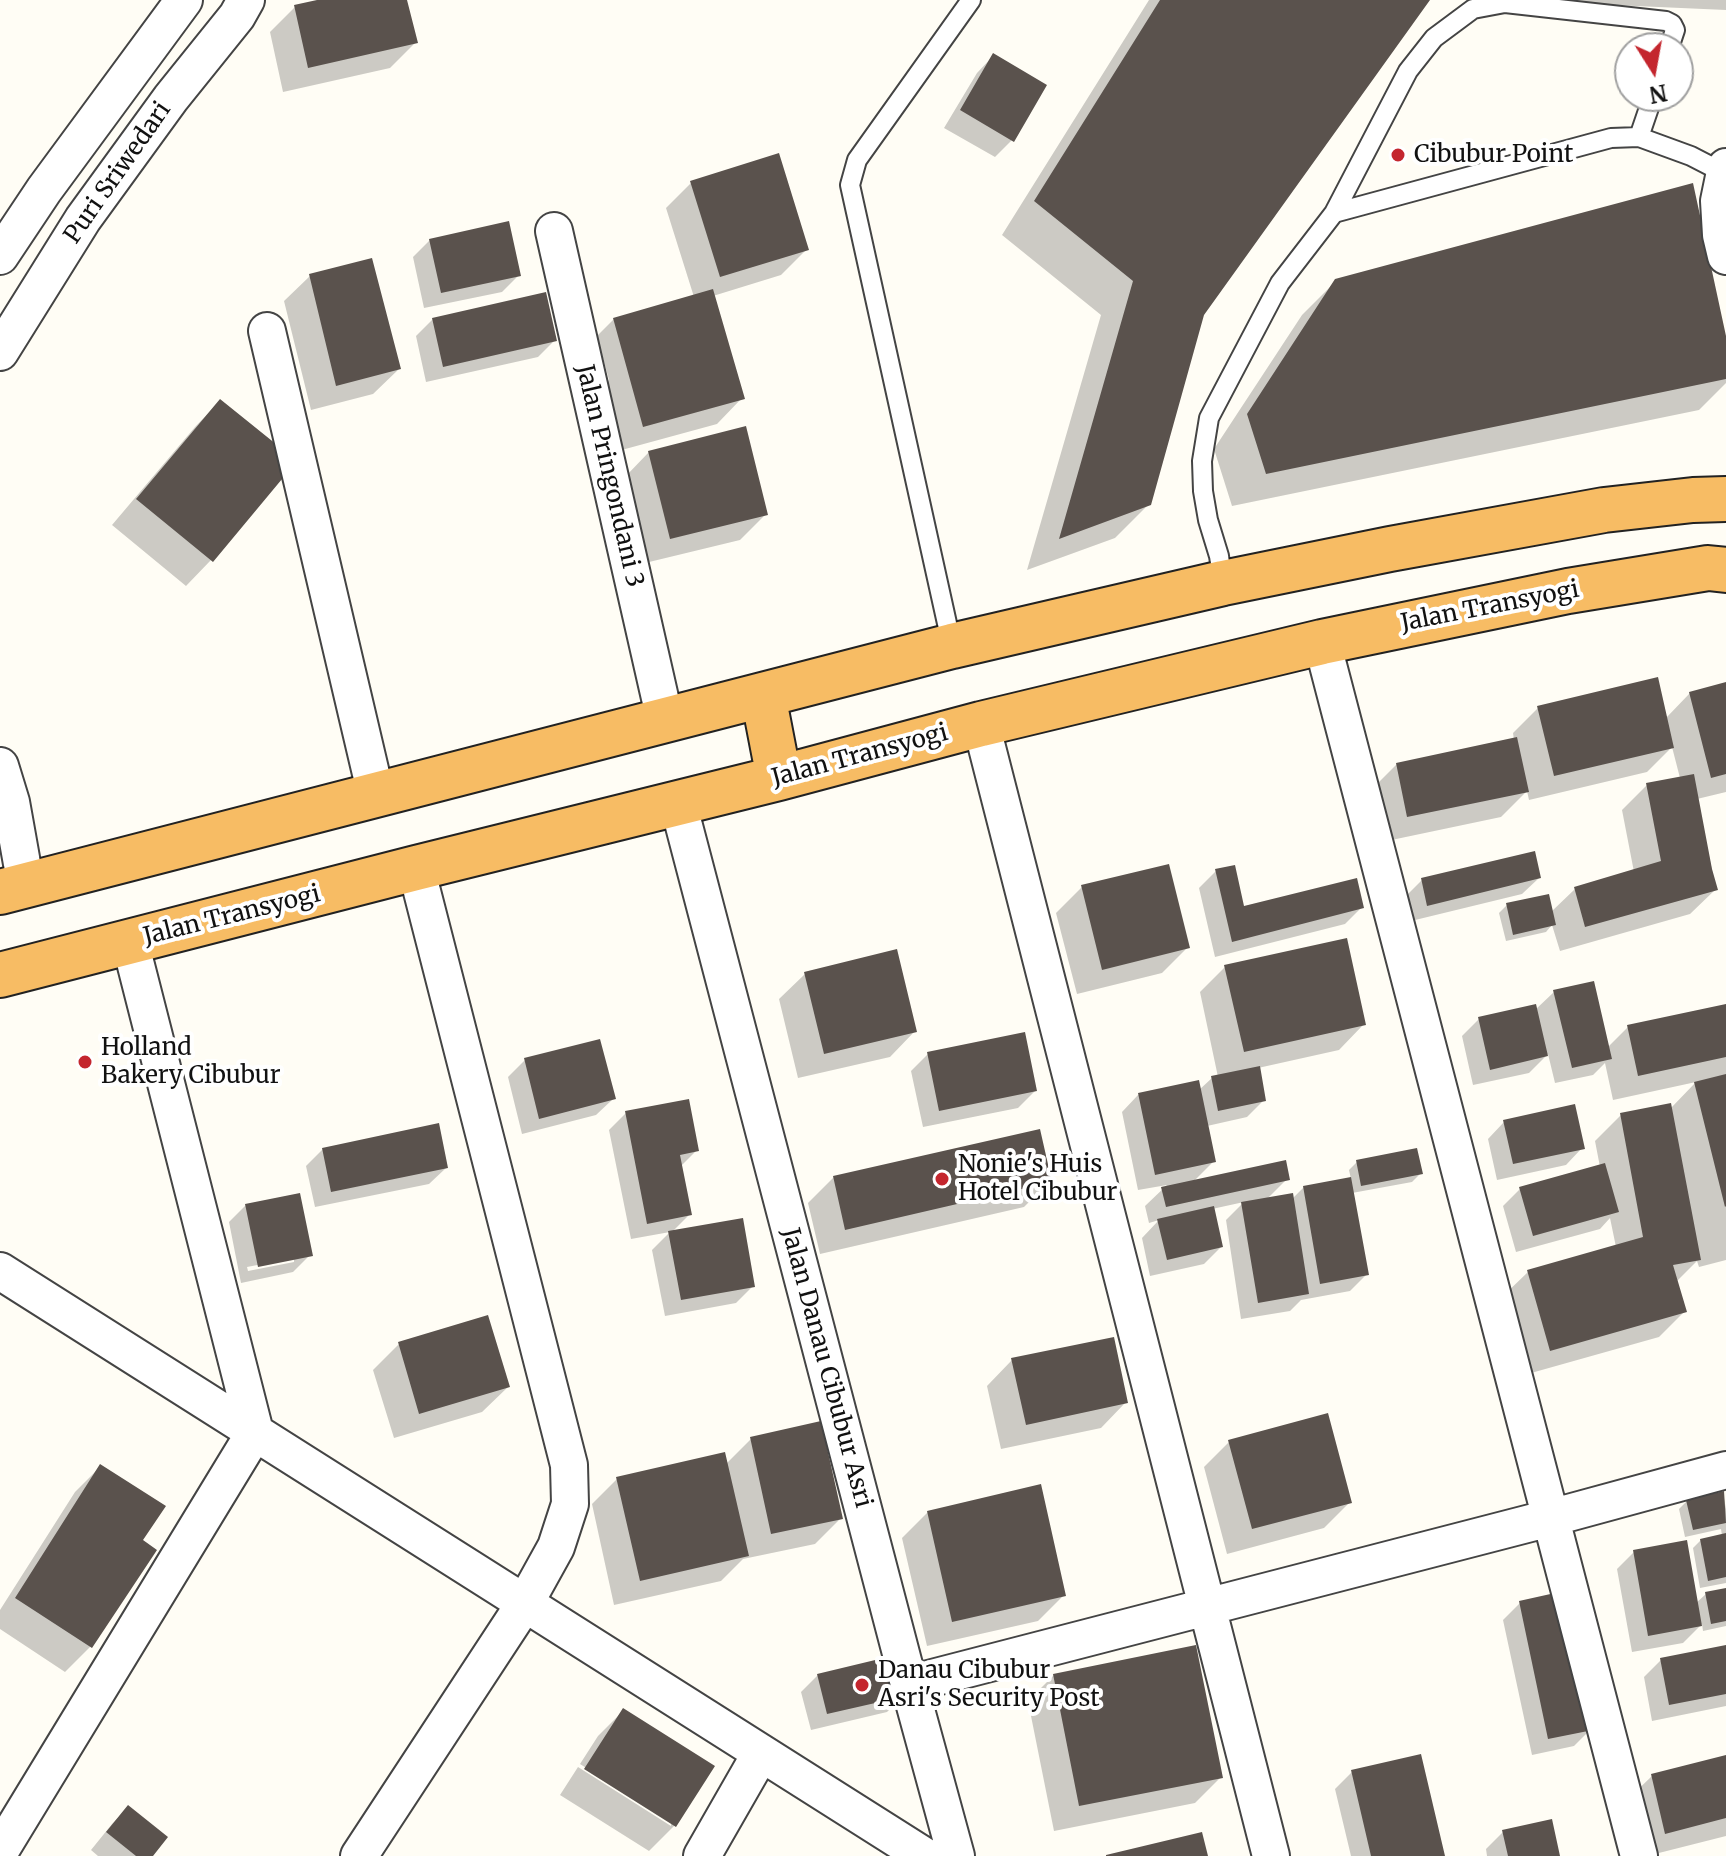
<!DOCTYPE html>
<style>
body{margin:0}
#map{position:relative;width:1726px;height:1856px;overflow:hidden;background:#fffdf5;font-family:Merriweather,serif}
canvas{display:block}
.north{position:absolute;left:1614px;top:32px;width:80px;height:80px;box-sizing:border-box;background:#fff;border:2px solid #a0a0a0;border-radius:50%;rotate:169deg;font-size:22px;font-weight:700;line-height:32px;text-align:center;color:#111}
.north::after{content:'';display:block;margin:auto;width:28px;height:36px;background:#c4262e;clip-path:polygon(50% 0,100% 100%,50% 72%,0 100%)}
</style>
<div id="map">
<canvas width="1726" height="1856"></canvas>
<div class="north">N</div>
</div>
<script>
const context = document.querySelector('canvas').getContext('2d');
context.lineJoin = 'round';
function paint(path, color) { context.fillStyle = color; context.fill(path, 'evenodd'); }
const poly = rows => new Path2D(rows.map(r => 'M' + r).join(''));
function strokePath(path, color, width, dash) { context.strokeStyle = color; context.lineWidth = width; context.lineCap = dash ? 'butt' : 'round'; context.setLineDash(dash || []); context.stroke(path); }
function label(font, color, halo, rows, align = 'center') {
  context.font = font + ' Merriweather,serif'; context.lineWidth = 8; context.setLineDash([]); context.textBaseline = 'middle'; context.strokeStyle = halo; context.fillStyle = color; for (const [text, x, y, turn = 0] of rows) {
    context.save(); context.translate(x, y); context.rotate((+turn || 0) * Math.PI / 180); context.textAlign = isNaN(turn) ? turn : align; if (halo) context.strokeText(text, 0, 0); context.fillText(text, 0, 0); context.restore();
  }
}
paint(poly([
 [326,0,405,0,415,43,390,68,283,92,270,32,295,7],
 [1149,0,1427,0,1203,314,1149,504,1115,538,1027,570,1101,315,1002,235],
 [1500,0,1726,0,1726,10],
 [993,56,1012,140,995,157,944,128,977,73],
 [691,183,807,249,781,275,713,296,742,398,717,424,618,451,600,389,609,380,597,336,614,319,694,297,666,208],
 [430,240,519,275,502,292,424,308,413,257],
 [310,276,399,369,373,394,311,410,284,301],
 [1336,281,1726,345,1726,383,1699,410,1232,506,1214,449,1302,315],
 [433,319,555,340,538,357,426,382,416,336],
 [220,401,211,560,186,586,112,525,195,427],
 [649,452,766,514,740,540,645,563,624,478],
 [1726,684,1726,792,1697,799,1716,889,1690,914,1560,951,1552,925,1546,932,1506,941,1499,913,1507,905,1551,912,1575,889,1634,872,1622,810,1647,785,1680,778,1672,747,1647,772,1529,800,1527,791,1501,817,1382,842,1371,790,1397,764,1514,740,1513,733,1538,708,1666,718,1690,693],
 [1216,871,1242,909,1362,907,1345,924,1215,957,1199,888],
 [1539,878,1522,894,1411,921,1405,897,1422,880],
 [1082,887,1187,948,1162,973,1077,994,1056,913],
 [1225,967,1364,1024,1339,1050,1258,1068,1264,1100,1247,1117,1207,1126,1214,1161,1193,1182,1287,1179,1267,1199,1292,1199,1304,1187,1351,1179,1349,1170,1357,1162,1420,1174,1412,1182,1352,1193,1367,1274,1350,1291,1301,1300,1290,1311,1241,1319,1226,1220,1244,1202,1212,1209,1221,1247,1204,1264,1150,1276,1142,1238,1159,1220,1149,1223,1145,1206,1167,1185,1138,1190,1122,1112,1138,1095,1199,1090,1212,1078,1218,1077,1200,992],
 [805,974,915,1031,890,1057,798,1078,779,999],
 [1554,992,1608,1047,1628,1027,1726,1006,1726,1260,1699,1267,1697,1261,1676,1282,1684,1312,1659,1337,1524,1375,1502,1297,1528,1272,1616,1247,1610,1218,1600,1229,1516,1252,1503,1206,1520,1189,1600,1167,1595,1141,1621,1115,1670,1109,1696,1082,1613,1100,1605,1063,1593,1075,1555,1083,1548,1054,1529,1073,1473,1085,1462,1036,1479,1019,1535,1010],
 [928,1054,1035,1091,1018,1108,923,1127,911,1071],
 [525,1060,613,1099,596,1115,522,1134,508,1077],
 [626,1113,697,1150,680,1167,690,1214,672,1232,753,1286,736,1303,665,1316,652,1250,670,1232,631,1239,609,1130],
 [1504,1122,1582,1148,1566,1165,1497,1180,1488,1139],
 [323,1149,446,1168,429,1184,315,1207,306,1166],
 [834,1177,1050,1181,1024,1207,820,1254,808,1203],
 [246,1205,310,1255,293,1272,241,1283,229,1222],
 [294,1258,294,1262,248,1271,247,1267],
 [399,1344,508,1387,482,1412,394,1438,373,1370],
 [1012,1360,1126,1402,1101,1428,1001,1449,987,1386],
 [751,1439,841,1518,815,1544,743,1559,721,1581,614,1605,592,1504,617,1479,726,1464],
 [1229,1442,1350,1502,1324,1528,1227,1554,1204,1467],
 [101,1466,140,1541,91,1646,65,1672,0,1629,0,1610,75,1492],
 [1723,1493,1726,1509,1726,1583,1700,1588,1693,1548,1701,1540,1722,1536,1721,1529,1685,1537,1679,1509,1687,1501],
 [928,1512,1063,1596,1038,1621,927,1646,902,1538],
 [1634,1552,1696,1603,1706,1594,1726,1590,1726,1626,1703,1631,1702,1624,1683,1643,1632,1652,1617,1569],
 [1520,1603,1591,1729,1574,1746,1532,1755,1503,1620],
 [1726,1648,1726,1706,1652,1721,1644,1677,1661,1660],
 [818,1675,904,1695,887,1712,811,1730,801,1692],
 [1054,1675,1221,1777,1195,1803,1054,1831,1028,1701],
 [623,1711,712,1766,674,1826,649,1851,560,1795,578,1767,671,1826,671,1822,580,1764,598,1736],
 [1726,1757,1726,1836,1647,1856,1626,1801,1652,1776],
 [1352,1772,1443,1856,1351,1856,1335,1789],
 [128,1808,150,1856,98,1856,91,1850,112,1824],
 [1503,1832,1558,1856,1487,1856,1486,1849]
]), '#0003');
paint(poly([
 [317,0,407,0,418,43,308,68,294,5],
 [1160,0,1430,0,1204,315,1151,505,1059,539,1133,281,1034,201],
 [993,53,1047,85,1014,142,960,110],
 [779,153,809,250,720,277,690,181],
 [1693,183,1726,336,1726,379,1266,474,1247,414,1335,279],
 [509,221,521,276,441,293,429,239],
 [372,258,401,369,336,386,309,274],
 [713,289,745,399,643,427,613,318],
 [546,292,557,341,443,367,432,318],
 [220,399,297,461,213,562,136,499],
 [746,426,768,515,670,539,648,451],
 [1658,677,1674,748,1554,776,1537,706],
 [1726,682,1726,774,1711,778,1689,692],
 [1517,737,1529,792,1407,817,1396,763],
 [1694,774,1712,869,1718,890,1585,927,1574,887,1661,861,1646,783],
 [1535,851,1541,878,1427,906,1421,878],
 [1169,864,1190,948,1102,970,1081,885],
 [1235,865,1244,906,1357,878,1364,908,1232,942,1215,869],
 [1549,894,1556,925,1513,935,1506,903],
 [1347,938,1366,1025,1244,1052,1224,965],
 [897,949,917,1032,824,1054,804,972],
 [1594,981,1612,1059,1572,1068,1553,990],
 [1536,1004,1548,1056,1490,1070,1478,1017],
 [1726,1004,1726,1057,1638,1076,1627,1025],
 [1025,1032,1037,1091,939,1111,927,1052],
 [600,1039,616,1099,539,1119,524,1058],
 [1260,1066,1266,1101,1218,1111,1211,1076],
 [1726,1074,1726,1206,1725,1207,1694,1082],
 [1199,1080,1216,1162,1155,1175,1138,1093],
 [689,1099,699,1151,680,1155,692,1215,647,1224,625,1111],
 [1671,1103,1701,1260,1673,1265,1687,1312,1550,1351,1527,1270,1643,1237,1620,1113],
 [1575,1104,1585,1149,1513,1164,1503,1120],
 [439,1123,448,1168,331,1192,322,1148],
 [1040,1129,1052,1182,845,1230,833,1176],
 [1417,1148,1423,1174,1361,1186,1356,1160],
 [1286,1160,1290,1180,1166,1207,1161,1187],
 [1605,1163,1619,1212,1533,1236,1519,1187],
 [1351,1177,1369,1275,1320,1284,1303,1186],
 [300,1193,313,1256,258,1267,245,1204],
 [1293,1193,1309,1294,1258,1303,1241,1202],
 [1214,1206,1223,1247,1167,1260,1157,1219],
 [743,1218,755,1287,681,1300,668,1231],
 [488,1315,510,1387,419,1414,398,1342],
 [1114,1337,1128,1403,1026,1425,1011,1358],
 [1328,1413,1352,1503,1252,1529,1228,1440],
 [821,1421,843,1519,771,1534,750,1437],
 [725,1452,749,1556,640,1581,616,1477],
 [100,1464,166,1506,143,1540,157,1550,92,1648,15,1598],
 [1041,1484,1066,1596,952,1622,927,1511],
 [1724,1491,1726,1523,1693,1530,1686,1500],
 [1726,1533,1726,1577,1708,1581,1700,1539],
 [1687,1540,1702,1626,1648,1636,1633,1550],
 [1726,1588,1726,1621,1711,1624,1705,1592],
 [1564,1591,1593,1730,1548,1739,1519,1601],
 [1196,1645,1223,1778,1079,1806,1053,1674],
 [1726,1645,1726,1694,1669,1705,1660,1658],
 [896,1655,906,1696,827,1714,817,1674],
 [623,1708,715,1766,676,1827,584,1769],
 [1421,1754,1445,1856,1371,1856,1351,1770],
 [1726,1755,1726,1818,1665,1834,1651,1774],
 [128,1805,168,1837,153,1856,136,1856,106,1832],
 [1552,1819,1560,1856,1508,1856,1502,1830],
 [1202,1832,1208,1856,1106,1856,1106,1855]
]), '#5a524d');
const service = poly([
 [1639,137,1653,96],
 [1334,213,1611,138,1639,137,1691,156,1724,173],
 [1223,583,1219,556,1208,520,1203,491,1202,461,1209,418,1280,283,1334,213,1408,71,1434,38,1473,9,1505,3,1666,21,1672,24,1675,30,1669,48],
 [952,646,850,185,857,160,971,0]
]);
const minor = poly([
 [1726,167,1719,201,1721,235,1726,256],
 [554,231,665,720],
 [0,256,44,190,184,0],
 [267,331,376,795],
 [0,352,83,219,171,98,237,16,246,0],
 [1322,642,1639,1856],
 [981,724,1271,1856],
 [0,766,11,802,26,886],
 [678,803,909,1684,956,1856],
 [0,1271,924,1856],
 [909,1684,1550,1518,1726,1470],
 [0,1851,255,1432,130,942],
 [359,1856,525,1603,556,1547,570,1504,569,1465,416,868],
 [702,1856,761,1753]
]);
const trunk = poly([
 [763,695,779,778],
 [0,892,952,646,1223,583,1390,549,1604,510,1693,500,1726,499],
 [0,975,416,868,779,778,981,724,1322,642,1568,591,1708,568,1726,570]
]);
strokePath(service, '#444', 22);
strokePath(minor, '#444', 40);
strokePath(trunk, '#222', 48);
strokePath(service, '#fff', 18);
strokePath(minor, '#fff', 36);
strokePath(trunk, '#f7bc64', 44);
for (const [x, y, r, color] of [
 [1398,155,8,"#c4262e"],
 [85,1062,8,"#c4262e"],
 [942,1179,8,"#c4262e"],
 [862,1685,8,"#c4262e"]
]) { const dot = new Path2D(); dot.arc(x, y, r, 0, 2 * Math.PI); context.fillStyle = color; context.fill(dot); strokePath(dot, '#fff', 3); }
label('24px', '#111', '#fff', [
 ["Cibubur Point",1414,155],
 ["Holland",101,1048],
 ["Bakery Cibubur",101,1076],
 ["Nonie's Huis",958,1165],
 ["Hotel Cibubur",958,1193],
 ["Danau Cibubur",878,1671],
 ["Asri's Security Post",878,1699]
], 'left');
label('24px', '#111', '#fff', [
 ["Puri Sriwedari",118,173,-55],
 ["Jalan Pringondani 3",609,476,77],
 ["Jalan Transyogi",1490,607,-11],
 ["Jalan Transyogi",860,756,-15],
 ["Jalan Transyogi",232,916,-14],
 ["Jalan Danau Cibubur Asri",826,1368,75]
]);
</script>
